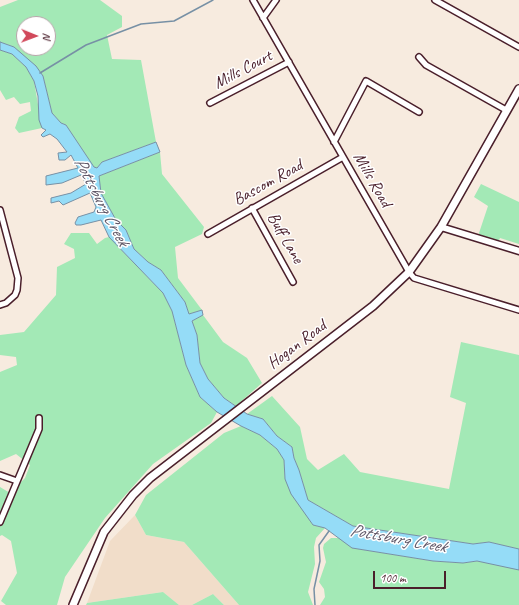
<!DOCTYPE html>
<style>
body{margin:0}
#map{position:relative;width:519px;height:605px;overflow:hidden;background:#f7ebdf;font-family:Caveat,sans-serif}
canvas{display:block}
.north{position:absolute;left:16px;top:16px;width:40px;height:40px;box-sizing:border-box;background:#fff;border:1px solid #b7a5aa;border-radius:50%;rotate:91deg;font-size:11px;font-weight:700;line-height:16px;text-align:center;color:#4a1f2b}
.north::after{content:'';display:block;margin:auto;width:14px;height:18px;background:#d1495b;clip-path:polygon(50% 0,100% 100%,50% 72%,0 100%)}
.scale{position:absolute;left:373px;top:571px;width:73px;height:18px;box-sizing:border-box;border:2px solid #4a1f2b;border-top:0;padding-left:5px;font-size:12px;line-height:14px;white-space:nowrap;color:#4a1f2b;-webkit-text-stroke:3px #fff;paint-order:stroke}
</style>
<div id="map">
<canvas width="519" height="605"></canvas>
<div class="north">N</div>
<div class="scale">100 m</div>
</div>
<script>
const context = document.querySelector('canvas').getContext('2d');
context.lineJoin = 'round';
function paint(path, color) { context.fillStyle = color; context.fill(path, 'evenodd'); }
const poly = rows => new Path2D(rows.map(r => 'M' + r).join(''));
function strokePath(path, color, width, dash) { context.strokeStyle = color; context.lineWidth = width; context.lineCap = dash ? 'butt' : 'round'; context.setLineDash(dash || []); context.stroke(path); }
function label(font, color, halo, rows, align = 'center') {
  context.font = font + ' Caveat,sans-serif'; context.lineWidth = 3; context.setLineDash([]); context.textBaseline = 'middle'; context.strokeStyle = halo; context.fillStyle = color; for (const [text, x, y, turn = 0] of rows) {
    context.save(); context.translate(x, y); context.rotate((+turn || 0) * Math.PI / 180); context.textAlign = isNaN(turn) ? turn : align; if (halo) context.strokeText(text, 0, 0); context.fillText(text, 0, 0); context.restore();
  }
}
paint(poly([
 [135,515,146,535,184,542,239,605,224,605,213,594,192,605,179,605,163,592,87,603,110,541]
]), '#f1ddc9');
paint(poly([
 [18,0,100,0,122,16,122,27,107,35,112,59,141,60,156,142,102,162,97,168,94,167,66,125,61,123,52,113,43,76,14,47,0,42,0,7],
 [24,24,48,24,48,48,24,48],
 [0,50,12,54,26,67,34,81,42,128,19,133,15,128,19,117,31,111,30,102,20,104,14,97,6,100,0,90],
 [160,152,162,174,204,227,202,234,175,247,178,278,202,310,189,314,185,302,161,270,148,262,134,249,126,230,116,220,101,193,99,176],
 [481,184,519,202,519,244,500,238,498,242,478,236,488,206,474,197],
 [71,233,89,233,97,244,105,238,109,237,163,293,172,311,186,365,200,397,217,412,211,423,153,464,105,518,65,577,57,605,6,605,1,601,17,573,11,541,2,535,0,536,0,487,10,493,25,478,30,465,16,454,0,461,0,372,17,365,16,357,0,355,0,335,24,332,56,295,57,267,75,258,74,249,64,244],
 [203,315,223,342,247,358,262,383,236,406,224,398,208,379,200,363,197,335,192,321],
 [461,342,519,355,519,549,489,542,473,544,353,526,308,500,299,470,294,458,292,447,277,436,263,419,247,414,272,396,300,427,307,459,318,470,344,454,360,472,449,489,466,403,450,397],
 [241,426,260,435,277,449,284,460,285,479,313,525,325,528,316,538,314,547,315,564,308,592,313,605,239,605,184,542,146,535,135,515,146,495,224,433],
 [331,538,340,538,353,548,433,561,463,563,477,561,514,568,519,570,519,605,320,605,325,597,324,589,319,582,326,562,323,548,324,544],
 [163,592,179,605,86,605,87,603],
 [213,594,224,605,192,605]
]), '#a3e9b6');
const water = poly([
 [0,42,14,47,36,66,43,76,52,113,61,123,66,125,94,167,97,168,102,162,156,142,160,152,99,176,101,193,116,220,126,230,134,249,148,262,161,270,185,302,189,314,202,310,203,315,192,321,197,335,200,363,208,379,224,398,247,414,263,419,277,436,292,447,294,458,299,470,308,500,353,526,473,544,489,542,519,549,519,570,477,561,463,563,433,561,352,548,325,528,313,525,291,494,285,479,284,460,277,449,260,435,241,426,217,412,200,397,186,365,172,311,163,293,109,237,101,220,81,225,76,225,75,223,78,217,94,212,96,207,90,193,63,205,59,201,51,203,51,198,71,193,86,184,81,175,62,183,46,185,46,176,78,168,71,155,65,160,59,160,58,153,67,152,57,139,50,134,43,137,41,135,46,130,42,128,39,120,38,96,34,81,26,67,12,54,0,50,0,42]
]);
paint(water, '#95dcf7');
strokePath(water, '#7790a5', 1);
strokePath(poly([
 [40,73,86,45,141,24,174,21,213,0],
 [315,605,314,589,320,561,319,545,329,531]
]), '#7790a5', 1.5);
const minor = poly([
 [253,0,409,272,414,278,519,310],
 [435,0,519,47],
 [263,18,276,0],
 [419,57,426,65,506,110],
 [210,103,289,62],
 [334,142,366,81,419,112],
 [252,208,293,282],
 [0,210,18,278,17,290,15,295,6,303,0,305],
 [208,234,343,157],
 [0,475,17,481],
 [0,522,39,429,39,418]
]);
const tertiary = poly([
 [441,227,519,251]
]);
const secondary = poly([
 [73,605,104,532,133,495,150,478,373,306,409,272,441,227,519,89]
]);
strokePath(minor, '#4a1f2b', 8);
strokePath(tertiary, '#4a1f2b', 9);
strokePath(secondary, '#4a1f2b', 10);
strokePath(minor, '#fff', 5);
strokePath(tertiary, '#fff', 6);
strokePath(secondary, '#fff', 7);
label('17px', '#4a1f2b', '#fff', [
 ["Mills Court",243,70,-28],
 ["Mills Road",372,180,60],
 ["Bascom Road",268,183,-29],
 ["Buff Lane",285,238,60],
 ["Hogan Road",297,345,-37]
]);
label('italic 18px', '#605868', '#fff', [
 ["Pottsburg Creek",101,202,62],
 ["Pottsburg Creek",398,539,10]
]);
</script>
